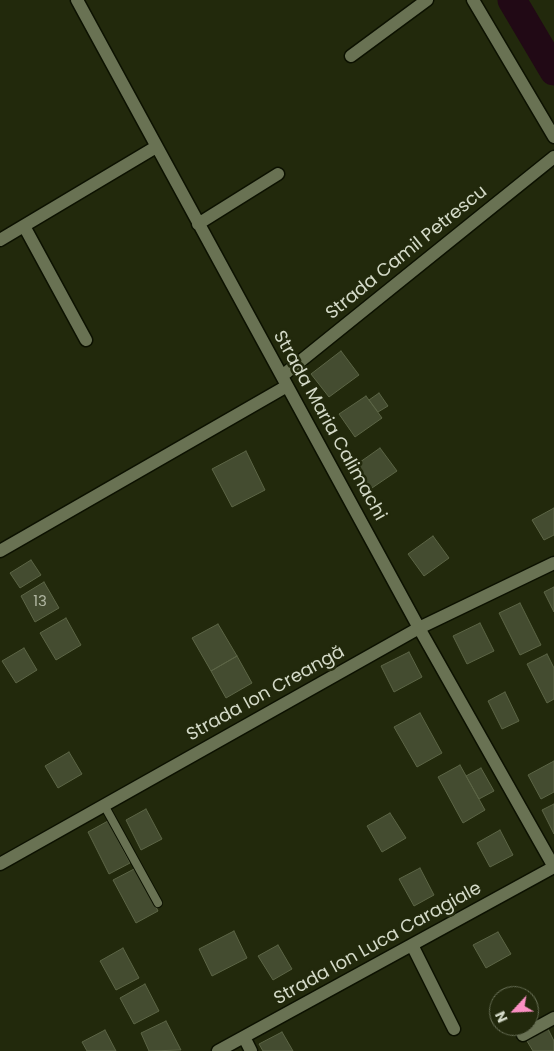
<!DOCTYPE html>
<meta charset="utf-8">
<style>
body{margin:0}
#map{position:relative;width:554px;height:1051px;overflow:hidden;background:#22290c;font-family:Poppins,sans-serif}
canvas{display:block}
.north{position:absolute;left:489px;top:986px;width:50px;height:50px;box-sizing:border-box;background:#22290c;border:1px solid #697057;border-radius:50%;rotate:245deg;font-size:14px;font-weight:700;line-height:20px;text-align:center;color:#d4dac8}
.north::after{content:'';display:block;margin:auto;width:18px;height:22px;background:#fb8fc3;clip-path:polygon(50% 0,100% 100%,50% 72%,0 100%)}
</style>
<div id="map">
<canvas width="554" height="1051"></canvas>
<div class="north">N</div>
</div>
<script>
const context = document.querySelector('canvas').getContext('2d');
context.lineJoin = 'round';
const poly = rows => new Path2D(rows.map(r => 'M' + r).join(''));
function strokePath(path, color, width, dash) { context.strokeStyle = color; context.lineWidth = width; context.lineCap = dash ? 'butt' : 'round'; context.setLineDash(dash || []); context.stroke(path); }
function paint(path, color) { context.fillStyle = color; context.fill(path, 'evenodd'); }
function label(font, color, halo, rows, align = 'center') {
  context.font = font + ' Poppins,sans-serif'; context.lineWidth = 5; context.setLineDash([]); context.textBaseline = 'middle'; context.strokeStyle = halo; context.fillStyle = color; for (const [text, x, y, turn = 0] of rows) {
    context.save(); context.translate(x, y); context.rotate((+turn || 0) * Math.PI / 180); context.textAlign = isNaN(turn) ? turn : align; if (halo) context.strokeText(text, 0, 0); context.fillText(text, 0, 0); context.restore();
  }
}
strokePath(poly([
 [512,0,554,71]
]), '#210915', 29);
const building = poly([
 [341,351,359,375,329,397,311,374,341,351],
 [379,393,388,406,378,412,369,400,379,393],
 [366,396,382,418,355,437,339,414,366,396],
 [380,448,397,471,369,490,353,467,380,448],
 [246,451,265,490,232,507,212,469,246,451],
 [554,508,554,535,544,540,532,520,554,508],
 [433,536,449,558,424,576,408,554,433,536],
 [31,560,41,575,20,588,10,573,31,560],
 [44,582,59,608,35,622,21,596,44,582],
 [554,587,554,612,544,592,554,587],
 [520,603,541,645,520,655,499,613,520,603],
 [66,618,81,645,56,660,40,633,66,618],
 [480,623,494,651,467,664,453,636,480,623],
 [218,624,237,656,211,671,192,638,218,624],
 [24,648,37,670,16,683,2,661,24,648],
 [409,652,422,677,394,692,381,666,409,652],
 [547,654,554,668,554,699,547,703,527,664,547,654],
 [237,656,252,683,226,698,211,671,237,656],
 [505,692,519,721,502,729,488,701,505,692],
 [420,713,442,753,417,767,394,727,420,713],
 [69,752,82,774,58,788,45,766,69,752],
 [554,761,554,792,541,799,528,775,554,761],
 [460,765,485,810,463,823,438,777,460,765],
 [481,768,494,791,479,799,466,776,481,768],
 [554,804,554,834,542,810,554,804],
 [146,809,162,839,141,850,126,820,146,809],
 [390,813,406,838,382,852,367,826,390,813],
 [108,821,130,863,109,874,88,832,108,821],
 [500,830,513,855,490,867,477,843,500,830],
 [136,868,158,911,136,923,113,880,136,868],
 [420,868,434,895,414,906,399,879,420,868],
 [234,931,247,958,212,976,199,949,234,931],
 [498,932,511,954,486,968,473,945,498,932],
 [278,945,292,969,273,980,258,956,278,945],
 [123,948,139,978,116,990,100,961,123,948],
 [145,984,159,1011,134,1024,120,998,145,984],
 [166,1021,181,1050,149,1051,141,1033,166,1021],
 [548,1029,554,1041,554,1051,533,1051,527,1041,548,1029],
 [105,1030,116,1051,87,1051,82,1042,105,1030],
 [282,1032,293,1051,263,1051,259,1044,282,1032]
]);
paint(building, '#444c30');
strokePath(building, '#5c6546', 1);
const service = poly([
 [104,805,158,903]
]);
const minor = poly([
 [77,0,419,628,554,867],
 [473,0,554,137],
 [351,56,427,0],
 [198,224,278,174],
 [24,226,86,340],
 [0,240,156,147],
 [282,376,554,157],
 [0,551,287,386],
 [0,864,419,628,554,563],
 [412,945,454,1029],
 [523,1035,554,1018],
 [244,1037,251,1051],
 [218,1051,554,867]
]);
strokePath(service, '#0c1100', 10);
strokePath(minor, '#0c1100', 15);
strokePath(service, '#697253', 8);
strokePath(minor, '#697253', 12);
label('15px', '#b0b6a2', null, [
 ["13",40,602]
]);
label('18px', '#d4dac8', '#22290c', [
 ["Strada Camil Petrescu",407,253,-39],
 ["Strada Maria Calimachi",329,426,61],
 ["Strada Ion Creangă",266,694,-29],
 ["Strada Ion Luca Caragiale",378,944,-29]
]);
</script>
